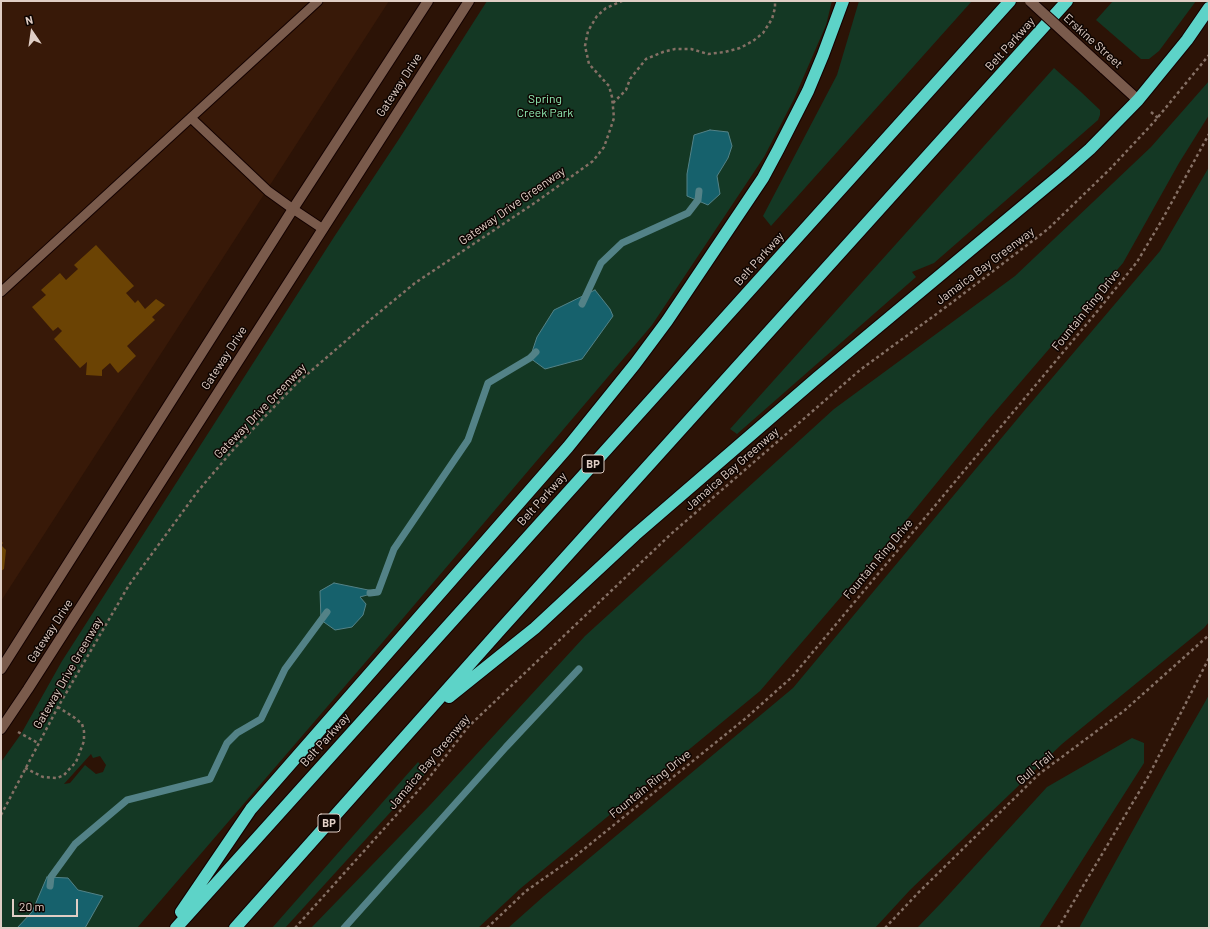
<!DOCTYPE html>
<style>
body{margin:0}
#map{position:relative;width:1210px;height:929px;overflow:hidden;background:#2c1306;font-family:Barlow,sans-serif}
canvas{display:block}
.frame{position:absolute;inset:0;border:2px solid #e0cec5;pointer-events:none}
.north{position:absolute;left:12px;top:12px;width:40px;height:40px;-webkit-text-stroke:3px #0d0401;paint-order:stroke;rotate:347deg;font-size:11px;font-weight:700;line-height:16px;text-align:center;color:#e0cec5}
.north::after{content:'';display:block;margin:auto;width:14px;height:18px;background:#e0cec5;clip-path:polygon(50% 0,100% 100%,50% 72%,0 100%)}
.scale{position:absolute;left:12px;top:899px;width:66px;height:18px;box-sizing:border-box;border:2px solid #e0cec5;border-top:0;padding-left:5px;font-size:12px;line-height:14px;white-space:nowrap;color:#e0cec5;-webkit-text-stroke:3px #0d0401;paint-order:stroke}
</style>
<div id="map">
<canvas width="1210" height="929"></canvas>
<div class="frame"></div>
<div class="north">N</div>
<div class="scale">20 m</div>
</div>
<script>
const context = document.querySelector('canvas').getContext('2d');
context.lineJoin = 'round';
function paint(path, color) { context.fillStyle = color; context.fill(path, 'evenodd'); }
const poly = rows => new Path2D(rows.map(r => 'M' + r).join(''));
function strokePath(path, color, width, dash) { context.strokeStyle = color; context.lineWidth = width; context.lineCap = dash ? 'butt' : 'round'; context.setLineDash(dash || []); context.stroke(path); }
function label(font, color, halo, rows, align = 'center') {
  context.font = font + ' Barlow,sans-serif'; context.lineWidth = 3; context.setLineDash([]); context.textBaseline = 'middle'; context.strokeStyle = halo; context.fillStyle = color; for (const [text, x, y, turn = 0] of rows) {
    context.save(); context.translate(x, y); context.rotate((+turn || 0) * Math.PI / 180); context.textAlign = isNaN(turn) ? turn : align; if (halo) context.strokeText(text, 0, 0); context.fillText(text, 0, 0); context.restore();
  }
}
paint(poly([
 [1,1,389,1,1,601]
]), '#381908');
paint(poly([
 [487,1,832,1,826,25,794,99,764,157,652,325,382,643,137,928,1,928,1,762,21,734,62,661,334,237,399,139],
 [91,754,93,758,100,756,106,765,103,772,96,774,85,765,70,783,64,784],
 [859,1,972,1,771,226,763,216,837,75],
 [1113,1,1196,1,1159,51,1149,59,1141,59,1096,20],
 [1054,68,1081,92,1100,110,1100,115,1098,120,934,263,912,272,916,277,737,434,730,429],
 [1209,81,1209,115,1179,163,1123,263,988,420,895,534,760,691,521,888,478,928,311,928,431,804,585,636,834,409,1015,276,1151,147],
 [1209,167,1209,622,1204,628,1062,744,910,890,875,928,508,928,544,896,793,688,1024,411,1160,251],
 [1209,695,1209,928,1079,928,1165,772],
 [1132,738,1144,743,1144,763,1039,928,917,928,942,902,1047,787],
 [418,762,427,772,285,928,272,928]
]), '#143824');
const water = poly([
 [710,130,728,132,732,146,728,158,717,176,720,194,708,205,687,196,687,174,694,135,710,130],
 [595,290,610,309,613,316,582,359,545,369,530,358,537,337,554,310,595,290],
 [334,583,378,592,360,597,366,604,363,615,352,627,335,630,321,620,320,591,334,583],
 [47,877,68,878,78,890,103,896,85,928,17,928,32,912,47,877]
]);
paint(water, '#16616c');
strokePath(water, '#538287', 1);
strokePath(poly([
 [582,304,601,263,622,243,688,213,698,200,699,191],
 [370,593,378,592,394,549,468,440,488,383,530,358,536,352],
 [50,886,51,877,75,844,127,800,210,779,227,743,237,733,261,719,285,669,327,612],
 [344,928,506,747,579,669]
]), '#538287', 7);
paint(poly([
 [96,245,134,286,126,293,135,303,138,300,145,309,156,299,165,305,152,317,155,320,127,346,136,356,118,373,110,363,102,370,102,376,86,375,87,362,80,368,54,339,62,331,58,327,53,331,32,307,46,295,41,290,60,273,66,280,78,269,74,265],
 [1,541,3,543,1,545,6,550,4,569,1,571]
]), '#6b4304');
const lane = poly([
 [191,118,268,191,293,209,323,229],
 [1,292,318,1]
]);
const street = poly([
 [1,669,293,209,428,1],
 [1,729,28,689,469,1]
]);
const secondary = poly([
 [1103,68,1138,100]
]);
const highway = poly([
 [449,697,535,628,635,535,818,377,1064,172,1090,149,1138,100,1187,40,1209,8],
 [181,912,251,809,568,447,635,364,667,321,763,178,778,150,808,91,823,55,843,1],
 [176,928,1010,1],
 [235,928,501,629,1067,1]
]);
strokePath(lane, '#130100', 11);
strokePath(street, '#130100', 12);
strokePath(secondary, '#130100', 12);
strokePath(highway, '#130100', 14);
strokePath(poly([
 [613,103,626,90,630,79,646,59,663,52,675,49,691,49,708,54,725,52,740,48,753,41,763,33,772,19,775,8,775,1],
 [1151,112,1158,118],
 [18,732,38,743],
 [25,768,43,777,57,778,64,775,76,762,84,741,84,731,82,724,75,718,58,707],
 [1,815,58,707,129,585,198,491,233,450,297,383,370,320,415,283,536,202,593,161,604,147,609,133,614,118,612,97,609,86,589,64,585,46,588,31,597,16,606,8,622,1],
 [295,928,425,783,468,727,671,534,860,370,950,304,1048,229,1110,169,1154,122,1209,55],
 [487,928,526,891,573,858,746,718,792,677,1095,314,1137,262,1162,220,1209,134],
 [885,928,918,893,1039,774,1125,710,1209,635],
 [1058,928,1148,777,1209,658]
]), '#857065', 2.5, [3, 3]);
strokePath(lane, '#7a5b4c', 9);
strokePath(street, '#7a5b4c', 10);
strokePath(secondary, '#7a5b4c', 10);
strokePath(highway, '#5dd3c8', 12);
const secondaryBridge = poly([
 [1030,1,1103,68]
]);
strokePath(secondaryBridge, '#130100', 12, []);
strokePath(secondaryBridge, '#7a5b4c', 10);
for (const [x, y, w] of [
 [593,464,22],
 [329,823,22]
]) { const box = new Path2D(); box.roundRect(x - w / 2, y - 9, w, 18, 3); context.fillStyle = '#0d0401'; context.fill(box); strokePath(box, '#e0cec5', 1); }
label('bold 11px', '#e0cec5', null, [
 ["BP",593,464],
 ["BP",329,823]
]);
label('12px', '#e0cec5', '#0d0401', [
 ["Erskine Street",1093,41,42],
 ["Belt Parkway",1010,44,-48],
 ["Gateway Drive",399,85,-57],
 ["Gateway Drive Greenway",512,206,-35],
 ["Belt Parkway",759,259,-48],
 ["Jamaica Bay Greenway",985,266,-37],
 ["Fountain Ring Drive",1086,310,-51],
 ["Gateway Drive",224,358,-57],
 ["Gateway Drive Greenway",260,411,-46],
 ["Jamaica Bay Greenway",732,469,-41],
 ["Belt Parkway",542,499,-48],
 ["Fountain Ring Drive",878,559,-50],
 ["Gateway Drive",50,631,-57],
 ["Gateway Drive Greenway",68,673,-60],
 ["Belt Parkway",325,740,-48],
 ["Jamaica Bay Greenway",429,762,-50],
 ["Gull Trail",1035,768,-40],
 ["Fountain Ring Drive",650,784,-39]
]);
label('12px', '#90ecb3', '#0d0401', [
 ["Spring",545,99],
 ["Creek Park",545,113]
]);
</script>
